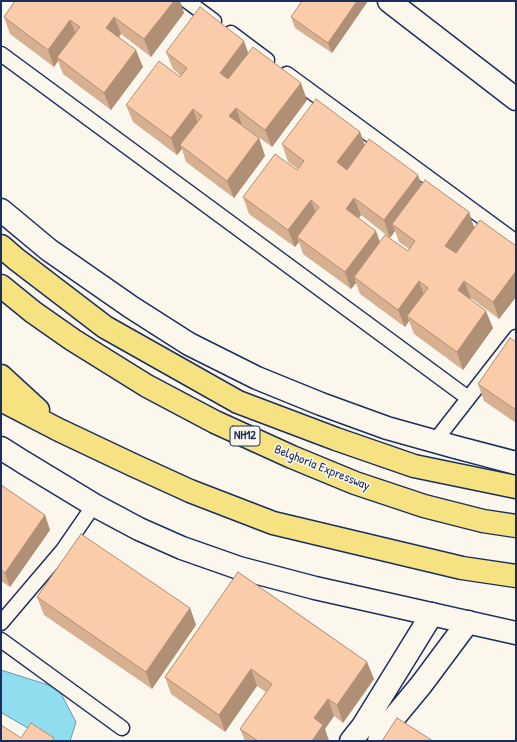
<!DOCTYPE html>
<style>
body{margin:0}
#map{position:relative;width:517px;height:742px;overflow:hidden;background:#fbf7ec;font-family:"Patrick Hand",sans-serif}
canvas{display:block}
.frame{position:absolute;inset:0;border:2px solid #1b2f5e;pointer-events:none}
</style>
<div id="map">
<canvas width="517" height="742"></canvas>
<div class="frame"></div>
</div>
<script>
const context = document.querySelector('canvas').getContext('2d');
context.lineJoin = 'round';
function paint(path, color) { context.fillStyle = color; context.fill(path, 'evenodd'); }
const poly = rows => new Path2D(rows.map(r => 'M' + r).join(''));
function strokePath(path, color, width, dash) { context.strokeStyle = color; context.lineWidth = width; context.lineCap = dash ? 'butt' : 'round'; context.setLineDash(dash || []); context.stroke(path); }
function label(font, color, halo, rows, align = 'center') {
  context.font = font + ' "Patrick Hand",sans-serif'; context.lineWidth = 3; context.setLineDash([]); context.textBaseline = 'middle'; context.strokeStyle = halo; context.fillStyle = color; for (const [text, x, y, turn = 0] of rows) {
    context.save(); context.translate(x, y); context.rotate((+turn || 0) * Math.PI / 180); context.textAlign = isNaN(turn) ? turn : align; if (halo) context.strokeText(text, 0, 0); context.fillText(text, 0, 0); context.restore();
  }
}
const water = poly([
 [1,670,58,688,76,722,70,741,50,741,2,713,1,710,1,670]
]);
paint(water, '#90ddef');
strokePath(water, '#6197b5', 1);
const lane = poly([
 [187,1,214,21],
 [231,33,267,60],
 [1,54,468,398],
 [287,74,516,242],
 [435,441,516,337],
 [1,623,63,550,94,505],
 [1,640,122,728]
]);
const street = poly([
 [389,1,516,99],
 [351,741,363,726,432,614],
 [379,741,392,720,421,685,468,622]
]);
const secondary = poly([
 [1,210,49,250,131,307,189,344,257,378,321,404,387,428,455,447,516,463],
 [1,448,23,462,94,505,139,529,182,548,239,568,315,588,516,633]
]);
const highway = poly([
 [1,246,16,259,105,327,238,402,336,439,414,466,516,487],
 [1,286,33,312,73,340,147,386,215,422,292,457,355,483,424,506,483,521,516,526],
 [1,376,38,410],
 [1,400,59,430,133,465,190,491,273,523,462,568,516,576]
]);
strokePath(lane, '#1b2f5e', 17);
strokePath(street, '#1b2f5e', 25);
strokePath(secondary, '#1b2f5e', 25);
strokePath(highway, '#1b2f5e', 25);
strokePath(lane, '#fbf7ec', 14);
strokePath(street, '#fbf7ec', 22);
strokePath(secondary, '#fbf7ec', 22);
strokePath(highway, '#f6e281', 22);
paint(poly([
 [15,1,180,1,184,13,151,57,121,34,119,37,143,67,111,110,63,74,58,61,54,67,10,34,4,17],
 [368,1,332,53,295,28,291,17],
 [166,52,249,53,307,100,272,147,242,125,259,138,265,156,234,198,186,162,182,149,177,155,133,122,126,105,180,77,181,76,173,69],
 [360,132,365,145,421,185,475,227,516,246,516,297,499,319,471,298,470,299,493,328,463,370,414,334,409,321,405,327,360,294,356,283,351,289,303,254,299,242,295,247,249,214,243,197,297,170,298,169,288,162,282,144],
 [361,215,390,238,395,231,399,242,409,249,408,251,380,242,358,218],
 [516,342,516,423,484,401,478,384],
 [1,485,45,515,50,530,10,587,1,581],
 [238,572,367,662,374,679,343,723,334,716,325,729,329,741,245,741,240,729,266,692,257,686,225,732,171,694,165,677],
 [37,597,190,608,196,625,152,689,44,615]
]), '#d7af91');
paint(poly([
 [174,1,180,1,184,13,151,57,144,39],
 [357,1,368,1,332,53,328,43],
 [114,17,121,34,112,45,106,28],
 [70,20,77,37,57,57,58,61,54,67,48,50],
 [244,41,250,58,226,90,220,73],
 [136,50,143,67,111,110,104,93],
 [301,83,307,100,272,147,265,130],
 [236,108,242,125,229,116],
 [193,109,199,127,180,145,182,149,177,155,171,138],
 [360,132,366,149,344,179,337,162],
 [259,138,265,156,234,198,227,181],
 [418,175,424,192,392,224,395,231,390,238,384,220],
 [354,198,361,215,353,226,346,209],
 [311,200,317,217,297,237,299,242,295,247,288,230],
 [469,212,475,230,451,263,445,246],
 [376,231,382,248,354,277,356,283,351,289,345,272],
 [516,271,516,297,499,319,493,302],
 [419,281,425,298,407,316,409,321,405,327,398,310],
 [464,281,471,298,464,307,458,290],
 [486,311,493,328,463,370,457,352],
 [45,515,50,530,10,587,5,573],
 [190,608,196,625,152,689,146,672],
 [367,662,374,679,343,723,337,705],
 [251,669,257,686,225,732,219,715],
 [328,699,334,716,325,729,329,741,312,741,314,718]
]), '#af8f76');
const building = poly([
 [15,1,174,1,144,39,114,17,106,28,136,50,104,93,57,57,80,27,70,20,48,50,4,17,15,1],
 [302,1,357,1,328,43,291,17,302,1],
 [200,7,244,41,220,73,228,79,253,47,301,83,265,130,236,108,229,116,259,138,227,181,180,145,202,116,193,109,171,138,126,105,159,61,180,77,187,68,166,52,200,7],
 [316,99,360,132,337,162,347,170,369,139,418,175,384,220,354,198,346,209,376,231,345,272,297,237,319,207,311,200,288,230,243,197,275,154,297,170,304,161,282,144,316,99],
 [425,180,469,212,445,246,456,253,480,220,516,246,516,271,493,302,464,281,458,290,486,311,457,352,407,316,428,288,419,281,398,310,354,277,385,235,408,251,415,241,392,224,425,180],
 [510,338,516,342,516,410,478,384,510,338],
 [1,485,45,515,5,573,1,570,1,485],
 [81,534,190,608,146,672,37,597,81,534],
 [238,572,367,662,337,705,328,699,314,718,323,725,312,741,258,741,240,729,272,684,251,669,219,715,165,677,238,572],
 [397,718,433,741,382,741,397,718],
 [31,723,54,738,52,741,1,741,1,725,21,738,31,723]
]);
paint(building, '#facca9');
strokePath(building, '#af8f76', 1);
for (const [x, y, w] of [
 [245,436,30]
]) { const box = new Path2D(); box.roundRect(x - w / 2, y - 10, w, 20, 3); context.fillStyle = '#fbf7ec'; context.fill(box); strokePath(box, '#1b2f5e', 1); }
label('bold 12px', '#1b2f5e', null, [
 ["NH12",245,436]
]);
label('13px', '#1b2f5e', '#fbf7ec', [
 ["Belghoria Expressway",322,468,22]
]);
</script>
